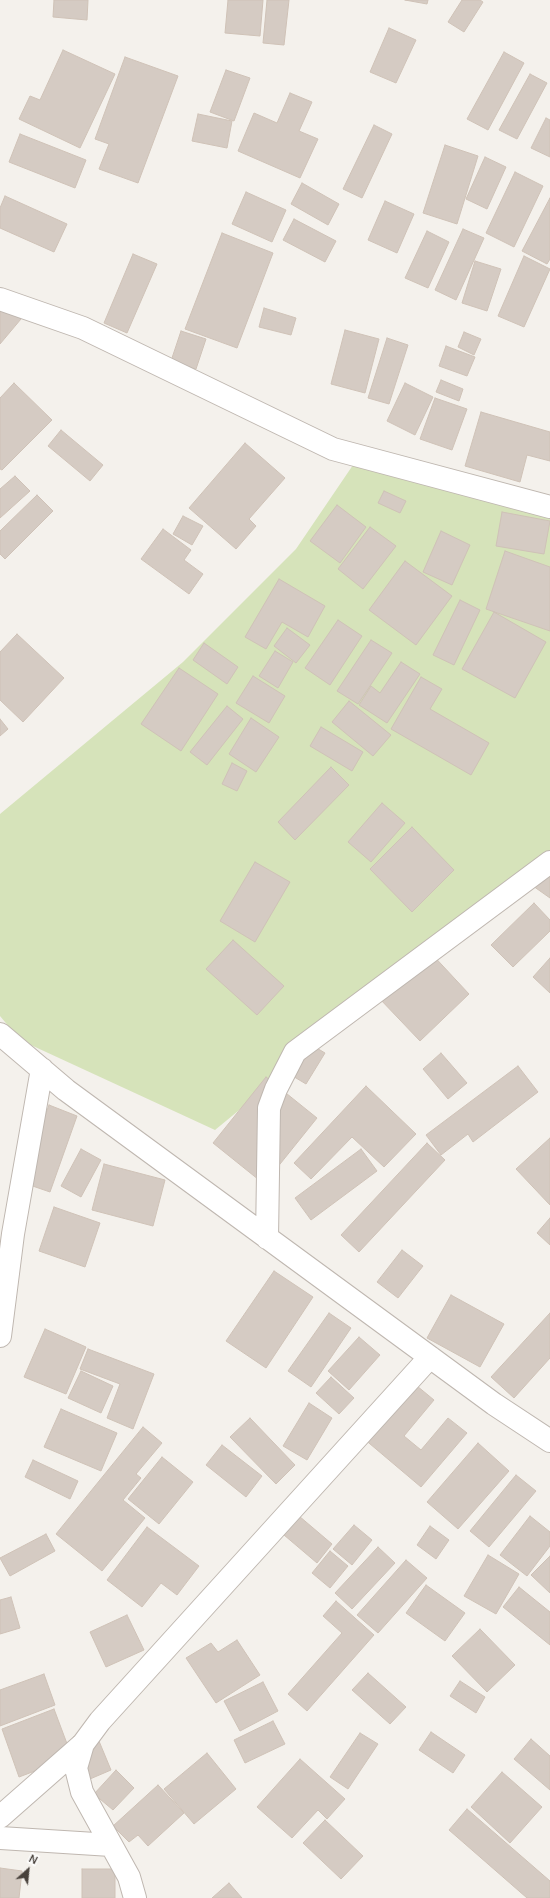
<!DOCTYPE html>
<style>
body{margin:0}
#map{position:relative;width:550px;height:1898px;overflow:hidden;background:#f4f1ec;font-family:Manrope,sans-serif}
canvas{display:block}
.north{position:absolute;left:8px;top:1850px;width:40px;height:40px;-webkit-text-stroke:3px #fff;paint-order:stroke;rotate:27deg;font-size:11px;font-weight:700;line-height:16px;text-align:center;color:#48413b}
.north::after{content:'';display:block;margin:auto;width:14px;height:18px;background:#48413b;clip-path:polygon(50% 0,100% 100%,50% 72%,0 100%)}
</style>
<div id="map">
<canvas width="550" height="1898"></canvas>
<div class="north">N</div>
</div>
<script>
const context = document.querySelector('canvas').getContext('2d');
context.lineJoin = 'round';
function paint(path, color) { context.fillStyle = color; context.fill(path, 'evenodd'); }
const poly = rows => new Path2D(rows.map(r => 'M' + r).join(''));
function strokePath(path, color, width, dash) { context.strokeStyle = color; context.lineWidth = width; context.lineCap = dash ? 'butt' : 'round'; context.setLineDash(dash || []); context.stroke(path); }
paint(poly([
 [353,465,550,513,550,854,215,1130,20,1040,0,1016,0,814,183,662,296,549]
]), '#d6e3ba');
const building = poly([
 [54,0,88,0,87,20,53,17,54,0],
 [228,0,263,0,260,36,225,33,228,0],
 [267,0,289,0,284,45,263,43,267,0],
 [405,0,428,0,427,4,405,0],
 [462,0,480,0,483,2,464,32,448,22,462,0],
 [389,28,416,40,396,83,370,72,389,28],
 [63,50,115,74,80,148,19,119,30,96,40,100,63,50],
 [504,52,524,63,488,130,467,119,504,52],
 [125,57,178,76,138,183,99,169,109,144,95,139,125,57],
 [226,70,250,78,234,121,210,112,226,70],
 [530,74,547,83,517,139,499,130,530,74],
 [290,93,312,102,299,131,318,139,300,178,238,151,254,113,277,123,290,93],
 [198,114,232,121,227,148,192,141,198,114],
 [546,118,550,120,550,157,531,148,546,118],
 [374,125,392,134,362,198,343,189,374,125],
 [20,134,86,160,75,188,9,162,20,134],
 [445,145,478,156,457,224,423,213,445,145],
 [485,157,506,167,487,209,466,199,485,157],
 [515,172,543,186,514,247,486,233,515,172],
 [302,183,339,204,328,225,291,204,302,183],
 [246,192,286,210,272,242,232,224,246,192],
 [5,196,67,224,54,252,0,228,0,208,5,196],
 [550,198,550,259,547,264,522,251,550,198],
 [385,201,414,214,397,253,368,240,385,201],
 [294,219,336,241,325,262,283,240,294,219],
 [463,229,484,238,456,300,435,290,463,229],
 [427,231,449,242,428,288,405,278,427,231],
 [222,233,273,253,237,348,185,329,222,233],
 [133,254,157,264,127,333,104,323,133,254],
 [524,256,550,269,524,327,498,316,524,256],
 [475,261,501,269,487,311,462,303,475,261],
 [0,302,21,319,0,344,0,302],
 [264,308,296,318,291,335,259,327,264,308],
 [345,330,379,339,365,393,331,384,345,330],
 [181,331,206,339,196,369,171,361,181,331],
 [464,332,481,339,474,355,458,347,464,332],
 [387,338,408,345,389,404,368,398,387,338],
 [446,346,475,357,467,376,439,366,446,346],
 [441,380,463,389,459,401,436,392,441,380],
 [14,383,52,420,2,470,0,469,0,398,14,383],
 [405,383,433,397,415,435,387,421,405,383],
 [435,398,467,409,452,450,420,439,435,398],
 [481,412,550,432,550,461,527,455,520,482,465,466,481,412],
 [61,430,103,465,90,481,48,446,61,430],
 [245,443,285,478,249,519,256,526,236,549,189,508,245,443],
 [15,476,30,491,0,518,0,489,15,476],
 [384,491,406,501,400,513,378,503,384,491],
 [37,495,53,511,5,559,0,554,0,531,37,495],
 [337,505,366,527,340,563,310,541,337,505],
 [502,512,550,521,544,554,496,546,502,512],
 [183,516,203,526,192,545,173,534,183,516],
 [370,527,396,546,363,589,338,569,370,527],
 [163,529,191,550,184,560,203,574,189,594,141,559,163,529],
 [441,531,470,545,452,585,423,572,441,531],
 [505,551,550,567,550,631,486,609,505,551],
 [405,561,452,596,416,645,369,610,405,561],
 [279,579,325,606,308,637,282,622,266,649,245,637,279,579],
 [460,600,480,610,454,665,433,655,460,600],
 [494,612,546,642,515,698,462,669,494,612],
 [338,620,362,636,330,685,305,668,338,620],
 [287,628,310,645,296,663,274,646,287,628],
 [17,634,64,678,23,722,0,700,0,652,17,634],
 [371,640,392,653,358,704,337,691,371,640],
 [204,643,238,667,227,684,193,660,204,643],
 [275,651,293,662,278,688,259,676,275,651],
 [401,662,420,674,387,723,359,705,371,686,380,693,401,662],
 [179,668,218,694,181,751,141,724,179,668],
 [253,676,285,696,269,723,236,703,253,676],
 [421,677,442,689,430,709,489,743,471,775,391,729,421,677],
 [349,701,391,735,373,756,332,722,349,701],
 [227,706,243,719,207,765,190,752,227,706],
 [251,718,279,737,256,772,229,754,251,718],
 [0,719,8,729,0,736,0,719],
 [321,727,363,752,352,771,310,746,321,727],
 [232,763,247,771,237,791,222,784,232,763],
 [331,767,349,785,295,840,278,822,331,767],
 [382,803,405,823,371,862,348,842,382,803],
 [412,827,454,870,412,912,370,869,412,827],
 [255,862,290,882,255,942,220,921,255,862],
 [550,862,550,898,533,886,550,862],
 [534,903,550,920,550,931,513,967,491,945,534,903],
 [233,940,284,986,257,1015,206,969,233,940],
 [429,951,469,994,420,1041,379,998,429,951],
 [550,958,550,993,533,977,550,958],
 [310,1044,325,1053,306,1084,291,1075,310,1044],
 [441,1053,467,1083,448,1099,423,1069,441,1053],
 [518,1066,538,1092,473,1142,468,1134,441,1155,426,1135,518,1066],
 [266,1077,317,1118,264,1184,213,1143,266,1077],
 [366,1086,416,1134,384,1167,352,1137,311,1179,294,1163,366,1086],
 [49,1105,77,1116,50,1192,21,1182,49,1105],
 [550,1138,550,1205,516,1169,550,1138],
 [427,1143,445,1160,359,1252,341,1235,427,1143],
 [81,1149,101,1160,81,1197,61,1186,81,1149],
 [361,1149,377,1171,311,1220,295,1198,361,1149],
 [104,1164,165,1180,153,1226,92,1210,104,1164],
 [54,1207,100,1223,85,1267,39,1251,54,1207],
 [550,1218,550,1245,537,1233,550,1218],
 [402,1250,423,1266,398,1298,377,1282,402,1250],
 [274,1271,313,1297,266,1368,226,1341,274,1271],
 [451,1295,504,1324,480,1367,427,1338,451,1295],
 [329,1313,351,1328,311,1387,288,1371,329,1313],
 [550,1313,550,1358,514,1398,491,1377,550,1313],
 [45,1329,86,1347,66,1394,24,1377,45,1329],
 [359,1337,380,1355,349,1390,328,1371,359,1337],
 [88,1349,154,1374,133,1429,107,1418,120,1384,80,1369,88,1349],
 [81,1371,113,1386,101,1413,68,1398,81,1371],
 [331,1377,354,1398,339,1414,316,1393,331,1377],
 [411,1381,434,1400,404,1436,421,1450,448,1418,467,1433,421,1487,363,1438,411,1381],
 [309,1403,332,1418,307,1460,283,1446,309,1403],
 [61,1409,117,1433,101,1471,44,1447,61,1409],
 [250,1418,295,1465,276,1484,230,1437,250,1418],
 [143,1427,162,1443,136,1474,141,1478,123,1500,145,1518,102,1571,56,1534,143,1427],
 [478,1443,509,1471,458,1529,427,1502,478,1443],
 [222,1445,262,1476,246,1497,206,1465,222,1445],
 [162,1457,193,1482,159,1524,128,1499,162,1457],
 [33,1460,78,1481,70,1499,25,1477,33,1460],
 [516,1475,536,1491,489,1547,470,1531,516,1475],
 [299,1516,332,1544,317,1563,284,1535,299,1516],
 [530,1516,550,1532,550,1546,527,1576,500,1555,530,1516],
 [354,1525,372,1540,352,1565,333,1549,354,1525],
 [430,1526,449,1540,436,1559,417,1545,430,1526],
 [147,1527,199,1566,177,1595,161,1583,142,1607,107,1580,147,1527],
 [46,1534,55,1551,10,1576,0,1558,46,1534],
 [378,1547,395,1563,352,1609,335,1593,378,1547],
 [330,1551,348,1566,330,1588,312,1573,330,1551],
 [488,1555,519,1574,496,1614,464,1596,488,1555],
 [550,1556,550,1593,531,1575,550,1556],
 [406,1560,427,1578,378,1633,357,1615,406,1560],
 [426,1585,465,1613,445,1641,406,1613,426,1585],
 [519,1587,550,1612,550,1645,503,1607,519,1587],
 [11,1597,20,1628,0,1634,0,1600,11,1597],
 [336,1601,374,1635,307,1711,288,1694,342,1633,323,1616,336,1601],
 [127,1615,144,1650,106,1667,90,1632,127,1615],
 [480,1629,515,1665,487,1692,452,1656,480,1629],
 [237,1640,260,1675,216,1703,186,1658,211,1643,218,1652,237,1640],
 [368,1673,406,1707,390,1724,352,1690,368,1673],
 [44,1674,55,1705,0,1726,0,1690,44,1674],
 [460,1681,485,1697,476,1713,450,1696,460,1681],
 [263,1682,278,1711,240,1731,224,1701,263,1682],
 [54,1709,72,1757,19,1777,2,1729,54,1709],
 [273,1721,285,1744,245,1763,234,1740,273,1721],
 [94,1729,111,1770,90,1779,73,1737,94,1729],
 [431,1732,465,1755,453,1773,419,1750,431,1732],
 [360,1733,378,1744,348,1789,330,1777,360,1733],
 [531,1739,550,1756,550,1790,514,1759,531,1739],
 [207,1753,236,1789,194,1824,164,1789,207,1753],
 [300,1759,345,1799,327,1819,318,1810,292,1838,257,1807,300,1759],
 [116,1770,134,1788,113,1810,94,1794,116,1770],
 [502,1772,542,1807,510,1843,471,1807,502,1772],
 [158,1785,184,1813,148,1846,138,1835,129,1842,113,1826,158,1785],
 [467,1809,550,1881,550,1898,527,1898,449,1830,467,1809],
 [325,1820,363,1856,341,1879,303,1843,325,1820],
 [0,1868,22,1871,19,1898,0,1898,0,1868],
 [82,1869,115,1869,115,1898,82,1898,82,1869],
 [229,1883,242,1898,212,1898,229,1883]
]);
paint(building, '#d5cbc3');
strokePath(building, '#cfc2b7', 1);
const street = poly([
 [0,299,83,328,333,449,550,507],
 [0,1034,66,1090,494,1404,550,1441],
 [267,1238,269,1108,276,1089,295,1052,550,862],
 [0,1336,13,1234,42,1069],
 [0,1817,83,1744],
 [0,1838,111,1845],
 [135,1898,129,1877,82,1792,76,1768,83,1744,100,1721,430,1357]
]);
strokePath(street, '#bfb7b0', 24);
strokePath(street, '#fff', 22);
</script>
